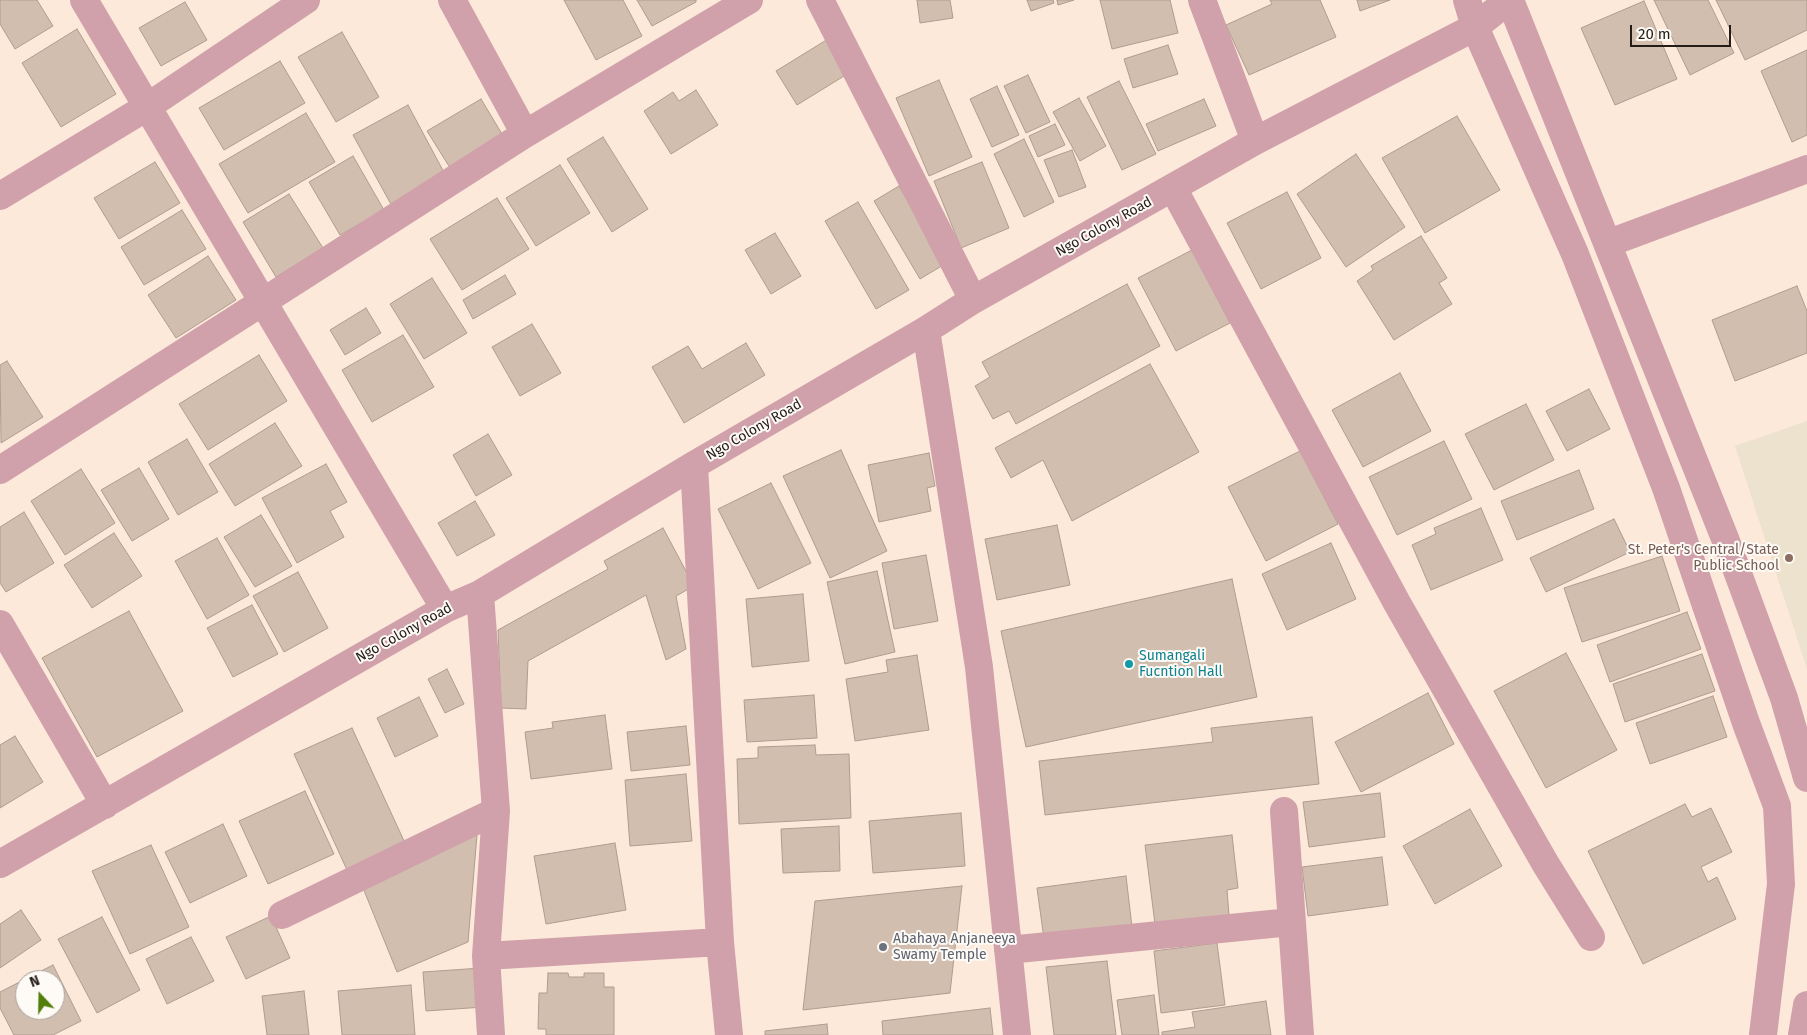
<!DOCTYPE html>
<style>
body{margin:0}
#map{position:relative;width:1807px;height:1035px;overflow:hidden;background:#fde9d9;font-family:"Fira Sans",sans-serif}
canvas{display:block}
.north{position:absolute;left:15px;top:970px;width:50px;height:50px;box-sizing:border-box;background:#fefaf6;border:1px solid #a7a29d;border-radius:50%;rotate:339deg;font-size:14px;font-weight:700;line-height:20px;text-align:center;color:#241d17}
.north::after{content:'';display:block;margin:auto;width:18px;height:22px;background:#517f0a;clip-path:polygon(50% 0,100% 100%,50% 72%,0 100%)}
.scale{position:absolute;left:1630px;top:25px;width:101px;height:22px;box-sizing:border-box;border:2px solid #241d17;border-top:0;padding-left:6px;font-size:15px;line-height:18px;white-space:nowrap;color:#241d17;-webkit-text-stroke:4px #fefaf6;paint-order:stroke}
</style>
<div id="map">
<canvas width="1807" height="1035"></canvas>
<div class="north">N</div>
<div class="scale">20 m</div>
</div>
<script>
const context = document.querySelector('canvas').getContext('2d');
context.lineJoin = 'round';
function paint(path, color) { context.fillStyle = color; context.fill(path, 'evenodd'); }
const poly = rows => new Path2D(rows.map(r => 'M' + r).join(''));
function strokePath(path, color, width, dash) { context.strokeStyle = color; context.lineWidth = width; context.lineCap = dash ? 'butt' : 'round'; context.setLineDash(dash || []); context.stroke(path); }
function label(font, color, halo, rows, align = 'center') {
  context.font = font + ' "Fira Sans",sans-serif'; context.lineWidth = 4; context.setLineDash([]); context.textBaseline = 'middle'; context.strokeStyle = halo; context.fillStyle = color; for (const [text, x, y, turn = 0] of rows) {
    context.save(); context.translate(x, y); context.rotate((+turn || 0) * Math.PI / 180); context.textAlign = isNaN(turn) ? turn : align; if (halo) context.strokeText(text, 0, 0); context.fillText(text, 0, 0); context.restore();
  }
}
paint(poly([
 [1807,421,1807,669,1735,446]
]), '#ece2cd');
const building = poly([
 [0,0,37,0,53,26,15,49,0,24,0,0],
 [564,0,623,0,642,36,596,60,564,0],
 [637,0,696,0,696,2,652,26,637,0],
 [917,0,950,0,953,18,920,23,917,0],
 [1027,0,1053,0,1054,3,1031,11,1027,0],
 [1057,0,1074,0,1058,5,1057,0],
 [1100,0,1170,0,1178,33,1112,49,1100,0],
 [1270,0,1320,0,1336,37,1249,75,1226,25,1272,4,1270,0],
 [1357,0,1390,0,1360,11,1357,0],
 [1654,0,1708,0,1734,53,1690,75,1654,0],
 [1716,0,1807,0,1807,30,1745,60,1716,0],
 [1644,1,1677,79,1615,105,1581,28,1644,1],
 [185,2,207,40,161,66,139,28,185,2],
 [77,29,116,94,61,127,22,63,77,29],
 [342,32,379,97,336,122,298,57,342,32],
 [828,39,849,73,797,105,776,71,828,39],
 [1168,45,1178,74,1133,88,1124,59,1168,45],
 [1807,50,1807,135,1792,142,1761,71,1807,50],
 [280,61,305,103,224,150,199,108,280,61],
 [1028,75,1050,122,1026,133,1004,86,1028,75],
 [939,80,972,157,929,176,896,98,939,80],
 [1119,81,1156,154,1122,170,1087,97,1119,81],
 [997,86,1019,135,992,147,970,99,997,86],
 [696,90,718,125,671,154,644,111,673,92,679,101,696,90],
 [1079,98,1106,146,1080,161,1053,112,1079,98],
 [481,99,505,139,452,171,427,131,481,99],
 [1204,99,1216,126,1158,151,1146,124,1204,99],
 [408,105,447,178,393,208,353,135,408,105],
 [306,113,335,162,248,213,219,164,306,113],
 [1457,116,1500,190,1425,233,1382,158,1457,116],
 [1055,124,1065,145,1038,157,1029,136,1055,124],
 [603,137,648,209,612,232,567,159,603,137],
 [1024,139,1054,202,1024,217,994,154,1024,139],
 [1072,150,1086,187,1059,197,1044,160,1072,150],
 [1356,154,1405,227,1346,267,1297,194,1356,154],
 [353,156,384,210,340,235,309,182,353,156],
 [155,162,180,203,119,239,94,198,155,162],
 [982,162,1009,228,961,248,934,181,982,162],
 [560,165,590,213,536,246,506,198,560,165],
 [899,186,945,264,920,279,874,201,899,186],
 [1287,192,1321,258,1261,289,1227,223,1287,192],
 [289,194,323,248,276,277,243,222,289,194],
 [497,198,529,249,462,290,430,239,497,198],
 [858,202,909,290,876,309,825,221,858,202],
 [182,210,206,249,144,285,121,247,182,210],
 [775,233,801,276,771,294,745,250,775,233],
 [1421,236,1447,278,1439,283,1452,304,1394,340,1357,281,1373,270,1371,266,1421,236],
 [1192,250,1230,323,1176,351,1138,278,1192,250],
 [208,256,236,300,176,338,148,295,208,256],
 [505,275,516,294,473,319,463,300,505,275],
 [432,278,467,333,424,359,390,304,432,278],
 [1127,284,1160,346,1016,424,1009,411,993,419,975,386,990,377,982,362,1127,284],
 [1797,286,1807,311,1807,353,1735,381,1712,320,1797,286],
 [366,308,381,333,345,355,330,330,366,308],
 [532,324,561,373,520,396,492,347,532,324],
 [403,335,434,387,372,422,342,370,403,335],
 [746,343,765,375,684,423,652,367,688,346,702,369,746,343],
 [259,355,287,401,208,450,179,404,259,355],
 [7,361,43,417,1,443,0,365,7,361],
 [1150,364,1199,452,1072,521,1043,460,1011,478,995,448,1150,364],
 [1400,373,1431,431,1363,467,1332,410,1400,373],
 [1589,389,1610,429,1567,451,1546,411,1589,389],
 [1526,404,1554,460,1494,490,1465,434,1526,404],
 [275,423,302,466,235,506,209,464,275,423],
 [488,434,512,475,476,496,453,455,488,434],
 [187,439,218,492,178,515,148,462,187,439],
 [1444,441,1472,499,1397,535,1369,477,1444,441],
 [841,450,887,551,830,578,783,476,841,450],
 [1300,451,1338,524,1266,561,1228,487,1300,451],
 [929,453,935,486,927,488,931,511,879,522,868,465,929,453],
 [326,464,347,502,330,511,344,537,297,563,262,498,326,464],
 [139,468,169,519,132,541,101,490,139,468],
 [81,469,115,523,65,555,31,501,81,469],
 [1579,470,1594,509,1517,540,1501,501,1579,470],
 [771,483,811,563,758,589,718,509,771,483],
 [475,501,495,535,457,556,438,523,475,501],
 [1481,508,1503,560,1431,590,1412,545,1436,534,1434,528,1481,508],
 [24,512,54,563,6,592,0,583,0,527,24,512],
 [261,515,292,566,255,587,224,537,261,515],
 [1614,519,1630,552,1546,592,1530,558,1614,519],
 [1057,525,1070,585,997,600,985,539,1057,525],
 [663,528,694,586,676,596,686,649,666,660,646,595,528,661,526,709,501,708,498,630,608,569,604,561,663,528],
 [114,533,142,576,92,608,64,565,114,533],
 [217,538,249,595,207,619,175,561,217,538],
 [1331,543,1356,599,1287,630,1262,574,1331,543],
 [926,555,938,621,894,629,882,563,926,555],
 [1662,556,1680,611,1582,642,1564,588,1662,556],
 [877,571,895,652,845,664,827,582,877,571],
 [298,572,328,628,284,652,253,596,298,572],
 [1232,579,1257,697,1026,747,1001,631,1232,579],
 [803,594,809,661,752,667,746,599,803,594],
 [252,605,278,654,233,677,207,628,252,605],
 [129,611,183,711,97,757,42,658,129,611],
 [1687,612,1701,649,1610,682,1597,645,1687,612],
 [1566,653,1617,750,1546,788,1494,691,1566,653],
 [1702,654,1715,691,1625,722,1613,684,1702,654],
 [917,655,929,730,855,741,846,679,888,672,886,660,917,655],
 [447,669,464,704,445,713,428,679,447,669],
 [1428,693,1454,744,1361,792,1335,742,1428,693],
 [814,695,817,738,747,742,744,700,814,695],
 [1713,696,1727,737,1650,764,1636,723,1713,696],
 [419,697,438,736,395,757,377,718,419,697],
 [605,715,612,769,531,779,525,732,553,728,552,722,605,715],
 [1312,717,1319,784,1045,815,1039,761,1213,742,1211,728,1312,717],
 [686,726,690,765,631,771,627,732,686,726],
 [352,728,405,843,347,870,294,754,352,728],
 [15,736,43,782,0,808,0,745,15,736],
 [815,745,816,755,849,754,851,818,739,824,737,759,758,758,758,747,815,745],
 [686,774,692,841,630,846,625,780,686,774],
 [305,791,334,854,268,884,239,821,305,791],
 [1380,793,1385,837,1309,847,1303,802,1380,793],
 [1685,804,1692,817,1711,808,1732,852,1701,867,1708,882,1717,877,1736,919,1643,964,1588,851,1685,804],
 [1470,809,1502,866,1435,904,1403,846,1470,809],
 [961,813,965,866,873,873,869,821,961,813],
 [223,824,247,876,190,903,165,852,223,824],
 [839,826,840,871,783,873,781,829,839,826],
 [477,835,468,942,397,972,361,883,477,835],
 [1232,835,1238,888,1227,890,1229,915,1155,924,1145,845,1232,835],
 [615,843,626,910,546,924,534,856,615,843],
 [151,845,189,927,130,954,92,871,151,845],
 [1382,857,1388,905,1308,916,1302,867,1382,857],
 [1126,876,1132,927,1044,939,1037,888,1126,876],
 [962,886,950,993,803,1010,815,901,962,886],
 [21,910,41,940,0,968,0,924,21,910],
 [271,916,290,958,246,979,226,937,271,916],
 [102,917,140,990,97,1013,58,939,102,917],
 [191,937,214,981,167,1004,146,959,191,937],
 [1217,943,1225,1005,1161,1013,1154,951,1217,943],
 [1107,961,1116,1035,1054,1035,1046,967,1107,961],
 [53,965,81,1021,53,1035,14,1035,0,1008,0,992,53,965],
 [25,980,55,980,55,1010,25,1010,25,980],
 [481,968,484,1007,426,1011,423,972,481,968],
 [548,973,568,973,569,977,584,977,584,973,604,973,604,987,614,987,614,1035,546,1035,546,1029,538,1029,539,993,547,993,548,973],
 [411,985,415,1035,342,1035,338,991,411,985],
 [304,991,309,1035,267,1035,262,996,304,991],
 [1154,995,1159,1035,1122,1035,1117,1000,1154,995],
 [1266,1001,1271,1035,1162,1035,1162,1032,1195,1027,1192,1012,1266,1001],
 [990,1008,993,1035,883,1035,882,1021,990,1008],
 [827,1024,828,1035,765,1035,765,1031,827,1024]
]);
paint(building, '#d2beaf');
strokePath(building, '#af9c8e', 1);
strokePath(poly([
 [84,0,445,609],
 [452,0,525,134],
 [820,0,973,300],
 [1202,0,1255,141],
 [1467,0,1475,27,1575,254,1666,488,1746,723,1777,806,1781,884,1763,1035],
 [1510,0,1726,541,1784,698,1807,778],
 [1173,188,1397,603,1545,863,1591,937],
 [0,196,147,107,306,0],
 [1609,243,1807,169],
 [926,330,979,667,1017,1035],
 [694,465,720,942,729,1035],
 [0,470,525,134,749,0],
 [480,594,496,811,486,956,491,1035],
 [0,624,105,805],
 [1284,811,1300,1035],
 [0,864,445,609,480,594,694,465,926,330,973,300,1255,141,1475,27,1509,0],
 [282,915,496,811],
 [1008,950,1291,922],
 [486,956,720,942],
 [1802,1035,1807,1005]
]), '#d0a1ab', 28);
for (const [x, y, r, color] of [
 [1789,558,5,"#8d6e63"],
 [1129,664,5,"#0f9aa8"],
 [883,947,5,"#6b7280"]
]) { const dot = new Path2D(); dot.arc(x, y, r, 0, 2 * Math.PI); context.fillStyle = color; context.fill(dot); strokePath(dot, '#fefaf6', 2); }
label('14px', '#241d17', '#fefaf6', [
 ["Ngo Colony Road",1104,227,-29],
 ["Ngo Colony Road",754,430,-30],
 ["Ngo Colony Road",404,633,-29]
]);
label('14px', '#785e54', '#fefaf6', [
 ["St. Peter's Central/State",1779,550],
 ["Public School",1779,566]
], 'right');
label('14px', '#0d838f', '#fefaf6', [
 ["Sumangali",1139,656],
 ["Fucntion Hall",1139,672]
], 'left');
label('14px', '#5b616d', '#fefaf6', [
 ["Abahaya Anjaneeya",893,939],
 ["Swamy Temple",893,955]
], 'left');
</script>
